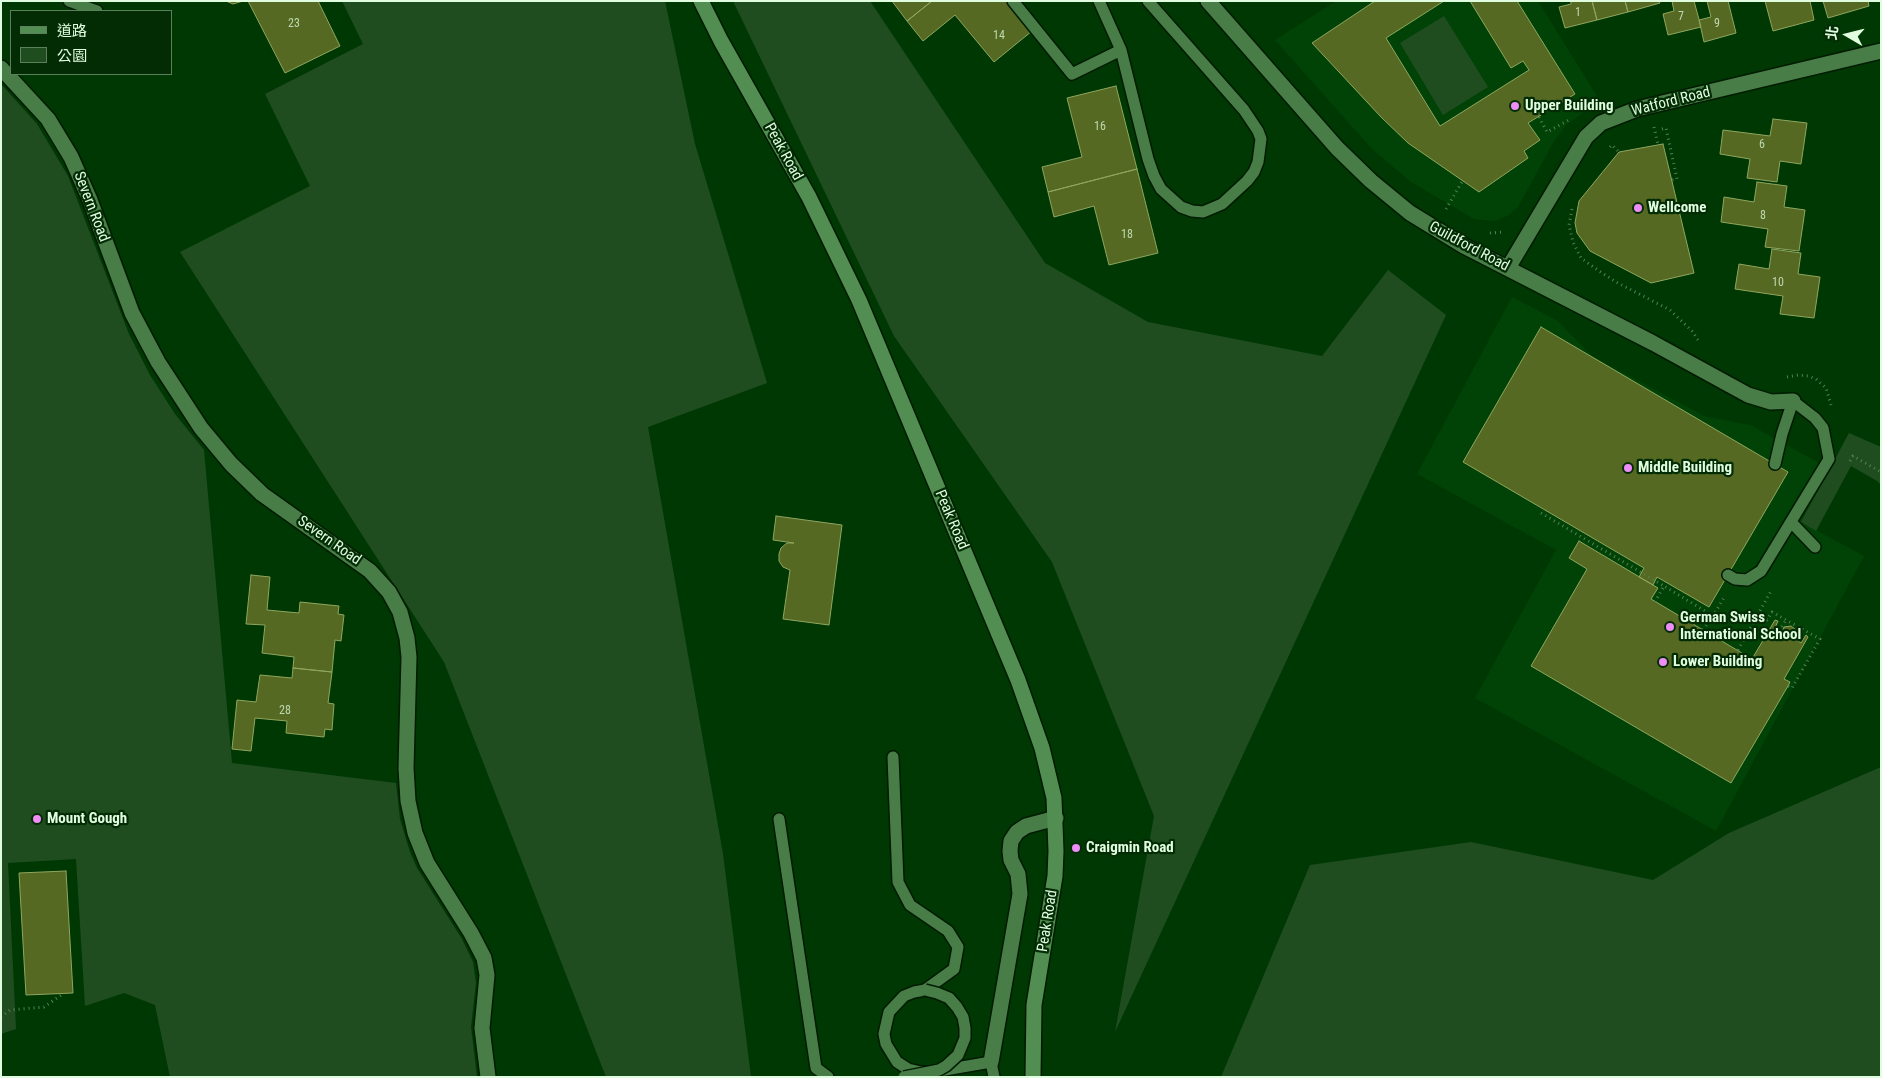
<!DOCTYPE html>
<meta charset="utf-8">
<style>
body{margin:0}
#map{position:relative;width:1882px;height:1078px;overflow:hidden;background:#003803;font-family:"Roboto Condensed","Noto Sans TC",sans-serif}
canvas{display:block}
.frame{position:absolute;inset:0;border:2px solid #e0fddf;pointer-events:none}
.legend{position:absolute;left:10px;top:10px;width:162px;height:65px;box-sizing:border-box;background:#032c05;border:1px solid #5b805c;margin:0;padding:6px 9px;list-style:none;font-size:15px;color:#e0fddf}
.legend li{display:flex;align-items:center;gap:10px;height:25px}
.legend b{width:25px;border:1px solid #5b805c}
.north{position:absolute;left:1822px;top:10px;width:50px;height:50px;-webkit-text-stroke:4px #032c05;paint-order:stroke;rotate:278deg;font-size:14px;font-weight:700;line-height:20px;text-align:center;color:#e0fddf}
.north::after{content:'';display:block;margin:auto;width:18px;height:22px;background:#e0fddf;clip-path:polygon(50% 0,100% 100%,50% 72%,0 100%)}
</style>
<div id="map">
<canvas width="1882" height="1078"></canvas>
<div class="frame"></div>
<ul class="legend">
<li><b style="height:6px;background:#528e51"></b>道路</li>
<li><b style="height:14px;background:#1f4d20"></b>公園</li>
</ul>
<div class="north">北</div>
</div>
<script>
const context = document.querySelector('canvas').getContext('2d');
context.lineJoin = 'round';
function paint(path, color) { context.fillStyle = color; context.fill(path, 'evenodd'); }
const poly = rows => new Path2D(rows.map(r => 'M' + r).join(''));
function strokePath(path, color, width, dash) { context.strokeStyle = color; context.lineWidth = width; context.lineCap = dash ? 'butt' : 'round'; context.setLineDash(dash || []); context.stroke(path); }
function label(font, color, halo, rows, align = 'center') {
  context.font = font + ' "Roboto Condensed",sans-serif'; context.lineWidth = 4.5; context.setLineDash([]); context.textBaseline = 'middle'; context.strokeStyle = halo; context.fillStyle = color; for (const [text, x, y, turn = 0] of rows) {
    context.save(); context.translate(x, y); context.rotate((+turn || 0) * Math.PI / 180); context.textAlign = isNaN(turn) ? turn : align; if (halo) context.strokeText(text, 0, 0); context.fillText(text, 0, 0); context.restore();
  }
}
paint(poly([
 [1336,1,1538,1,1600,101,1567,124,1553,143,1518,207,1509,215,1495,221,1474,219,1411,182,1372,149,1275,40],
 [1512,297,1558,321,1592,356,1704,416,1750,425,1830,469,1801,522,1864,556,1716,831,1475,698,1556,550,1417,474]
]), '#014306');
paint(poly([
 [342,1,665,1,695,144,767,383,648,427,723,854,751,1077,606,1077,444,662,180,252,310,186,265,94,363,44],
 [733,1,870,1,1045,263,1148,322,1322,356,1388,270,1446,315,1115,1032,1154,816,1052,562,894,336],
 [1444,16,1488,87,1443,115,1400,43],
 [1,84,37,124,68,176,129,334,150,375,175,414,204,450,232,763,396,783,400,819,410,852,417,868,462,939,473,962,476,983,471,1027,477,1077,170,1077,155,1005,124,993,85,1006,76,859,8,863,16,1029,1,1034],
 [1849,433,1881,447,1881,485,1877,481,1851,466,1816,531,1801,522],
 [1881,767,1881,1077,1221,1077,1310,865,1471,842,1653,880,1729,833]
]), '#1f4d20');
const building = poly([
 [226,1,243,1,233,4,226,1],
 [248,1,318,1,340,46,285,73,248,1],
 [892,1,932,1,907,21,892,1],
 [932,1,1009,1,1032,31,994,62,955,15,923,41,907,21,932,1],
 [1375,1,1444,1,1386,38,1440,126,1529,70,1523,61,1511,68,1470,1,1517,1,1575,94,1528,123,1540,140,1524,151,1528,158,1479,192,1408,143,1381,117,1312,43,1375,1],
 [1571,1,1592,1,1597,20,1565,28,1559,7,1571,4,1571,1],
 [1592,1,1625,1,1628,12,1597,20,1592,1],
 [1625,1,1659,1,1660,3,1628,12,1625,1],
 [1672,1,1694,1,1701,27,1668,35,1663,14,1674,11,1672,1],
 [1707,1,1728,1,1736,33,1704,42,1699,20,1711,17,1707,1],
 [1765,1,1810,1,1814,20,1773,31,1765,1],
 [1823,1,1868,1,1869,6,1828,18,1823,1],
 [1116,86,1137,169,1048,192,1042,167,1082,157,1067,98,1116,86],
 [1773,119,1807,123,1801,164,1780,161,1777,182,1747,178,1750,159,1720,154,1723,130,1770,136,1773,119],
 [1663,144,1694,273,1651,283,1590,251,1577,233,1575,223,1579,201,1619,152,1663,144],
 [1137,169,1158,253,1109,265,1094,206,1054,217,1048,192,1137,169],
 [1757,182,1787,186,1784,207,1805,210,1799,251,1765,247,1768,229,1721,222,1724,197,1754,202,1757,182],
 [1772,249,1801,253,1798,274,1820,277,1814,318,1780,314,1783,296,1735,289,1739,264,1769,269,1772,249],
 [1541,327,1788,472,1709,607,1657,577,1653,585,1639,577,1644,568,1463,462,1541,327],
 [776,516,842,525,829,625,783,619,790,570,783,567,779,561,779,554,781,548,787,543,794,543,773,540,776,516],
 [1579,541,1658,588,1651,599,1752,659,1775,620,1778,621,1775,628,1779,631,1782,632,1784,627,1791,626,1796,630,1797,635,1795,639,1801,643,1806,635,1808,637,1784,679,1790,682,1788,686,1731,783,1531,666,1587,569,1569,558,1579,541],
 [251,575,270,577,267,610,299,613,300,602,339,606,338,614,344,615,341,641,335,640,332,672,293,668,294,657,262,653,265,625,246,624,251,575],
 [293,668,332,672,328,703,334,704,332,730,325,729,324,737,286,733,287,721,255,718,251,751,232,749,237,700,256,702,260,675,292,678,293,668],
 [66,871,73,993,26,995,19,873,66,871]
]);
paint(building, '#556923');
strokePath(building, '#8fa65f', 1);
const lane = poly([
 [69,1,97,11],
 [1013,1,1072,74,1121,50],
 [1099,1,1121,50,1148,159,1154,176,1161,189,1181,207,1192,211,1203,212,1222,204,1247,181,1254,172,1258,162,1261,139,1258,131,1244,110,1148,1],
 [1791,522,1815,547],
 [1728,575,1735,579,1747,580,1761,571,1829,459,1823,428,1815,418,1793,401,1782,434,1775,464],
 [893,757,898,882,910,905,948,931,958,947,954,969,925,990,914,992,904,996,889,1012,884,1034,886,1044,897,1062,908,1069,921,1072,933,1072,991,1062,994,1077],
 [779,819,816,1068,828,1077]
]);
const street = poly([
 [1208,1,1337,148,1371,181,1410,213,1464,246,1653,343,1748,395,1771,402,1793,401],
 [1,68,48,119,71,157,90,200,132,313,158,362,201,428,231,464,262,494,370,571,389,592,400,612,407,638,409,657,406,768,408,801,415,833,427,863,471,933,484,958,487,975,482,1028,488,1077],
 [1508,268,1586,137,1601,123,1637,109,1881,51],
 [991,1062,1020,894,1018,874,1011,860,1010,851,1011,841,1017,832,1026,826,1056,818]
]);
const secondary = poly([
 [701,1,721,41,809,197,859,300,1018,680,1042,748,1054,798,1056,851,1055,876,1034,1005,1033,1077]
]);
strokePath(lane, '#021b02', 14);
strokePath(street, '#021b02', 18);
strokePath(secondary, '#021b02', 18);
strokePath(poly([
 [1539,117,1547,132,1569,120],
 [1654,127,1658,144],
 [1662,129,1666,128,1677,179,1672,180],
 [1610,147,1612,145,1619,152],
 [1446,209,1463,180],
 [1572,209,1569,225,1573,242,1581,258,1599,271,1616,282,1670,310,1692,331,1698,340],
 [1490,233,1504,232],
 [1787,377,1798,375,1808,376,1816,379,1826,388,1831,405],
 [1850,461,1853,456,1881,472],
 [1541,513,1664,586],
 [1655,602,1664,586,1713,616,1725,596],
 [1758,614,1767,620,1772,612,1820,639,1792,688,1788,686],
 [1703,630,1713,616],
 [1779,631,1786,620],
 [1738,650,1771,591],
 [1,1017,10,1010,44,1007,63,994]
]), '#538155', 3, [1, 4]);
strokePath(lane, '#487d47', 11);
strokePath(street, '#487d47', 15);
strokePath(secondary, '#528e51', 15);
const laneBridge = poly([
 [904,1077,939,1070,946,1066,958,1055,965,1038,965,1028,963,1017,957,1007,949,998,937,993,925,990]
]);
strokePath(laneBridge, '#021b02', 14, []);
strokePath(laneBridge, '#487d47', 11);
for (const [x, y, r, color] of [
 [1515,106,5,"#ee8cf8"],
 [1638,208,5,"#ee8cf8"],
 [1628,468,5,"#ee8cf8"],
 [1670,627,5,"#ee8cf8"],
 [1663,662,5,"#ee8cf8"],
 [37,819,5,"#ee8cf8"],
 [1076,848,5,"#ee8cf8"]
]) { const dot = new Path2D(); dot.arc(x, y, r, 0, 2 * Math.PI); context.fillStyle = color; context.fill(dot); strokePath(dot, '#032c05', 2); }
label('12px', '#bdd8b0', null, [
 ["1",1578,13],
 ["7",1681,17],
 ["23",294,24],
 ["9",1717,24],
 ["14",999,36],
 ["16",1100,127],
 ["6",1762,145],
 ["8",1763,216],
 ["18",1127,235],
 ["10",1778,283],
 ["28",285,711]
]);
label('15px', '#e0fddf', '#032c05', [
 ["Watford Road",1671,102,-14],
 ["Peak Road",783,152,61],
 ["Severn Road",91,207,69],
 ["Guildford Road",1469,247,28],
 ["Peak Road",951,520,67],
 ["Severn Road",329,541,35],
 ["Peak Road",1048,921,-81]
]);
label('bold 15px', '#e0fddf', '#032c05', [
 ["Upper Building",1525,106],
 ["Wellcome",1648,208],
 ["Middle Building",1638,468],
 ["German Swiss",1680,618],
 ["International School",1680,635],
 ["Lower Building",1673,662],
 ["Mount Gough",47,819],
 ["Craigmin Road",1086,848]
], 'left');
</script>
